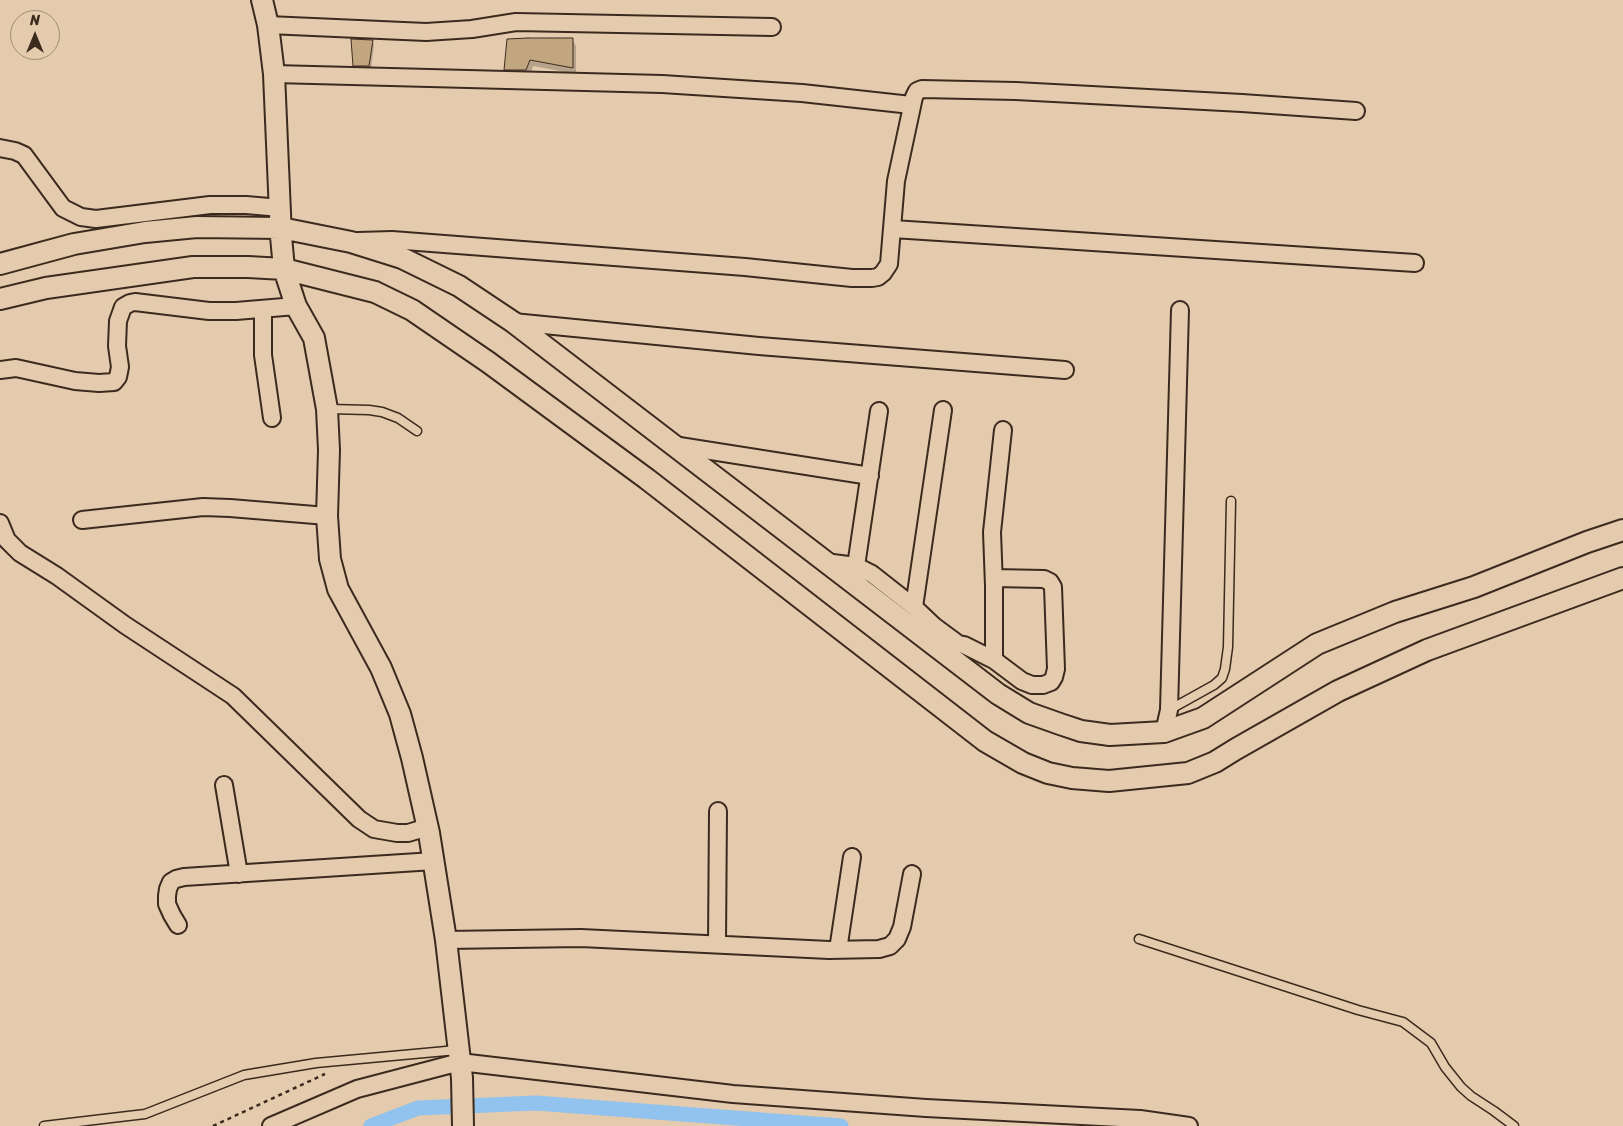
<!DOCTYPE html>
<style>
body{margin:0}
#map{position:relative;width:1623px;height:1126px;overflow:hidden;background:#e5cbad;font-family:Sriracha,sans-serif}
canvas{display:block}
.north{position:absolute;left:10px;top:10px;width:50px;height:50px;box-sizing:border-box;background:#e5cbad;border:1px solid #a18b74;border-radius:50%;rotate:0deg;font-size:14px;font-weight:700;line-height:20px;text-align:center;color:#3b2a1e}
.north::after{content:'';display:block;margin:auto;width:18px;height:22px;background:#3b2a1e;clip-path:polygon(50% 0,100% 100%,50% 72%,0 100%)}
</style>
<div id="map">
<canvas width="1623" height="1126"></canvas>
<div class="north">N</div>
</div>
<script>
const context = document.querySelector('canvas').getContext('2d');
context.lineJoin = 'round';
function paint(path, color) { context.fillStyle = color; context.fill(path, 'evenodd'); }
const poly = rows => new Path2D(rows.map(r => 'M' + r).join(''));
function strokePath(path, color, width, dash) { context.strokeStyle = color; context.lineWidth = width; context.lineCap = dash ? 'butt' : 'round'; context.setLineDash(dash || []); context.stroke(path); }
paint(poly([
 [572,39,576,46,576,74,533,66,530,77,509,76,506,70],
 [372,41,374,45,371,70,357,70,355,66]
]), '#0003');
strokePath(poly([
 [371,1126,418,1108,536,1103,841,1126]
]), '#92c2ee', 15);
const building = poly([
 [528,38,573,38,573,68,530,60,526,70,504,70,507,39,528,38],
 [351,39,373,40,369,66,353,66,351,39]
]);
paint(building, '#c1a67f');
strokePath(building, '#3b2a1e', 1);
const service = poly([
 [329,409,369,410,382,412,398,418,417,431],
 [1169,710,1214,685,1222,678,1225,669,1228,647,1231,501],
 [1139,939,1358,1010,1403,1022,1431,1043,1445,1067,1461,1087,1471,1096,1494,1111,1514,1126],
 [44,1126,145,1114,244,1075,316,1063,457,1050]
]);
const minor = poly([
 [268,25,426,32,472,29,516,22,772,27],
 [274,74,662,84,802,93,911,105],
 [0,148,15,151,24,155,63,208,81,217,96,219,210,205,246,205,281,208],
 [893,229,1415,263],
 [358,241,392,240,745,267,852,278,872,278,878,277,883,273,889,264,896,181,914,97,917,91,922,89,1016,91,1242,103,1356,111],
 [263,309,263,355,272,418],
 [513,322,759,346,1065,370],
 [0,370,16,368,75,381,99,383,114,382,118,377,120,367,117,346,118,321,123,307,130,303,135,302,209,311,236,311,296,306],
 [673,445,870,476],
 [82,520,203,507,230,508,327,516],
 [0,523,7,540,20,553,57,576,125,625,233,696,359,819,374,829,397,833,408,833,428,827],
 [825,562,856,566,872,574,914,607,934,626,957,643],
 [856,566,879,411],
 [914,607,943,410],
 [928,642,948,642,964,645,994,660,1022,681,1032,685,1043,685,1051,682,1054,677,1056,669,1053,587,1050,582,1044,579,994,578],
 [994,660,994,586,992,532,1003,430],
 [1164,732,1169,710,1180,310],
 [224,785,239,874],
 [178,925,172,915,167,904,167,896,168,889,171,882,176,879,184,877,434,861],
 [446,940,581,938,829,950,879,949,890,946,897,939,902,927,912,874],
 [717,944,718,811],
 [838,950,852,857],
 [271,1126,357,1089,460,1062,733,1094,926,1108,1140,1119,1189,1126]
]);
const tertiary = poly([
 [262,0,268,25,274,74,281,236,284,269,296,306,314,338,327,409,329,450,327,516,330,559,338,589,381,668,400,714,412,758,429,833,446,940,462,1078,463,1126],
 [0,264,74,244,145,232,197,227,281,228,351,242,402,258,459,286,513,322,998,694,1029,713,1060,724,1081,731,1110,735,1164,732,1203,718,1317,644,1395,612,1474,587,1587,542,1623,530],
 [0,299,46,288,193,267,248,267,284,269,375,292,412,310,488,362,647,479,985,741,1023,763,1048,773,1072,778,1109,781,1188,773,1215,762,1236,749,1338,691,1427,650,1623,578]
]);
strokePath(service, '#3b2a1e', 11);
strokePath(minor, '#3b2a1e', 20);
strokePath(tertiary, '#3b2a1e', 24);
strokePath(poly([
 [213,1126,325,1074]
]), '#3b2a1e', 2.5, [4, 4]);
strokePath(service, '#e5cbad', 8);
strokePath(minor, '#e5cbad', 16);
strokePath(tertiary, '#e5cbad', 20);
</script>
